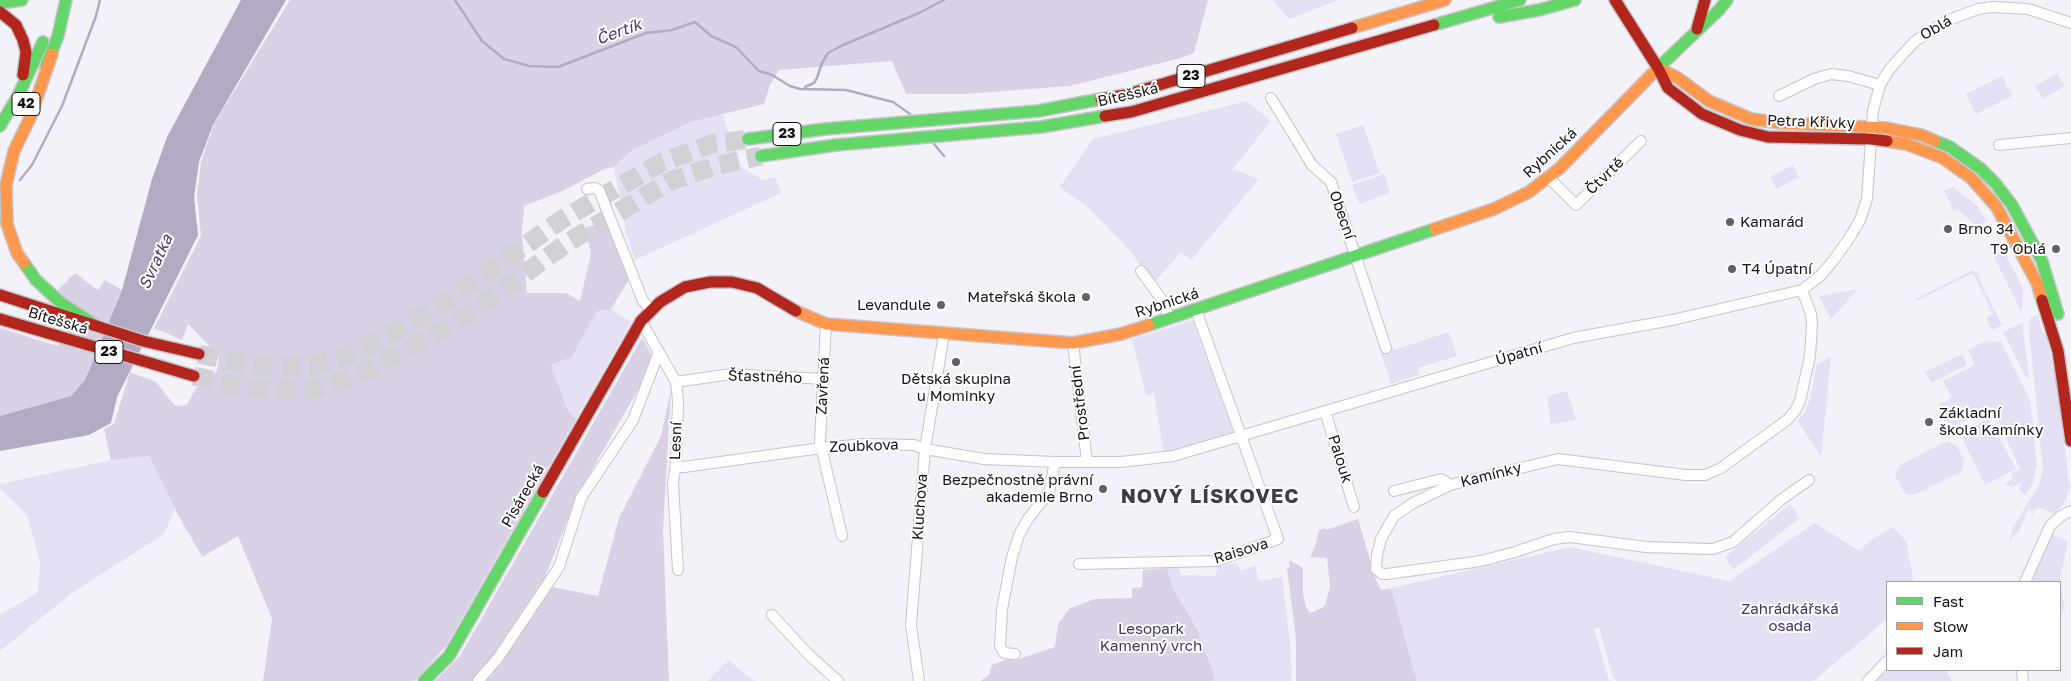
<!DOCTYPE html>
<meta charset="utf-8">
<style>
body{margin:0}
#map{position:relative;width:2071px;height:681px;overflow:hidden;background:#f3f2f8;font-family:"Golos Text",sans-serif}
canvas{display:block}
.legend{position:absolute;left:1886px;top:581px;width:175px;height:90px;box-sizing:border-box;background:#fff;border:1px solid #a1a1a3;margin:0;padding:6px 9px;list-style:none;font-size:15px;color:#151318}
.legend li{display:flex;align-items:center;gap:10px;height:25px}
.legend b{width:25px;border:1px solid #a1a1a3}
</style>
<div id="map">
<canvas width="2071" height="681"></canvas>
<ul class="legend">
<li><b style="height:6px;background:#63d668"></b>Fast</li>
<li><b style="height:6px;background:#ff974d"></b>Slow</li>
<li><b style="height:6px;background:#b3261e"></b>Jam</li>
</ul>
</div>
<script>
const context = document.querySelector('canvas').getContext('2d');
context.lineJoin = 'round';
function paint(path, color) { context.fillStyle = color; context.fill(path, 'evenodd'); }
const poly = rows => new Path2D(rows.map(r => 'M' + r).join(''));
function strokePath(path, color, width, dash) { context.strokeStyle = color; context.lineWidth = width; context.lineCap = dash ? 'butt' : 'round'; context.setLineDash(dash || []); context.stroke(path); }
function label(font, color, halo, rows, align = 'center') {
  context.font = font + ' "Golos Text",sans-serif'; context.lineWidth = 4; context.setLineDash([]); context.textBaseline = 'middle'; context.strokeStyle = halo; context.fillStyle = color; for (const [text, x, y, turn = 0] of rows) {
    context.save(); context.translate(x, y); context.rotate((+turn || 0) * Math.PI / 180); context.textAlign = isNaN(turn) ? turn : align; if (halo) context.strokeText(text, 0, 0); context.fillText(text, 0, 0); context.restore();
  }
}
paint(poly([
 [1272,0,1339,0,1289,19],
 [2057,73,2065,86,2043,99,2035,86],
 [2002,76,2012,96,1976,114,1966,94],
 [1247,101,1271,121,1233,169,1259,179,1191,260,1181,252,1153,284,1131,252,1091,210,1060,187,1093,139],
 [723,114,729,134,733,133,741,167,763,180,775,177,781,193,635,260,626,233,614,167,631,151,691,122],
 [1363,125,1380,173,1352,182,1336,134],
 [1793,165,1799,177,1776,189,1770,177],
 [1384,174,1390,193,1359,204,1352,185],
 [1953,187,1977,206,1987,221,1966,231,1965,229,1974,224,1958,210,1954,212,1944,191],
 [2001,246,2023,288,2022,313,1991,251],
 [1973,270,1976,272,2002,325,1992,330,1986,318,1993,314,1973,273,1917,301,1916,299],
 [1858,289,1831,319,1819,296],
 [611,309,631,322,576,419,568,411,551,365,572,357,597,310],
 [2038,315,2042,333,2046,333,2055,374,2070,490,2062,506,2053,514,2040,508,2034,510,2033,515,2029,509,2018,532,2013,536,2009,543,2013,527,2039,485,2043,469,2029,328,2031,317],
 [1193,320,1234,434,1164,454,1154,394,1146,395,1132,339],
 [2022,323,2029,377,2026,378,2003,332],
 [1449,332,1457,356,1418,368,1419,375,1391,384,1380,350,1392,346,1394,350],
 [1987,340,1989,344,1990,341,2001,342,2030,400,2037,465,2032,485,2025,495,2019,489,2022,482,2012,488,2005,483,2013,479,2011,474,2020,469,1992,407,1950,428,1938,405,1952,398,1943,381,1975,365,1968,350],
 [1962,354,1967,365,1931,383,1925,372],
 [1831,357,1821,456,1797,421,1805,412,1810,399,1817,364],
 [1567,391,1576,420,1551,424,1547,396],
 [1989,419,2016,469,1985,485,1960,433],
 [1947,441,1957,446,1964,460,1962,471,1916,494,1908,495,1904,492,1895,476,1898,466],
 [149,456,175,509,164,534,72,593,0,651,0,615,38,592,40,562,27,515,0,489,0,484,111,460],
 [1790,504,1800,518,1733,570,1725,557],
 [1815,523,1859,551,1871,540,1893,527,1906,541,1914,582,1887,582,1887,619,1814,681,1617,681,1613,677,1599,628,1594,628,1609,681,1417,681,1391,588,1570,547,1729,581],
 [2051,534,2068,541,2060,579,2065,611,2060,612,2060,582,2032,582],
 [1237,563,1241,571,1255,565,1259,581,1282,577,1290,643,1292,681,1215,681,1210,663,1198,639,1199,631,1172,586,1167,568,1179,568,1181,575,1215,576,1219,566],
 [728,660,753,680,753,681,707,681],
 [1889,670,1946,670,1952,681,1875,681]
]), '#e6e0f4');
paint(poly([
 [290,0,1208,0,1194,53,1181,58,1070,86,965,94,906,94,892,61,779,70,770,85,764,104,691,122,631,151,614,167,604,169,565,190,524,206,522,233,527,293,566,293,580,301,591,253,585,228,608,220,630,278,611,309,597,311,572,357,551,365,568,411,576,419,446,646,415,681,263,681,272,619,238,536,202,557,175,509,149,456,111,460,104,429,114,424,130,372,156,382,175,406,187,405,196,388,209,381,217,371,219,356,188,324,182,340,154,328,201,236,197,195,201,162,214,124],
 [75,273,98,290,105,280,122,290,85,380,71,396,0,416,0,328,58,346,78,308,56,292],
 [642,338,655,360,577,496,542,585,598,596,619,518,661,436,671,389,663,530,669,681,435,681,460,656],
 [1358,519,1376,580,1381,590,1391,588,1417,681,1296,681,1296,639,1287,568,1290,567,1289,560,1303,568,1303,594,1306,607,1310,613,1322,608,1325,605,1330,586,1327,558,1310,557,1315,547,1319,530,1325,528,1326,530],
 [1167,568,1172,586,1199,632,1199,639,1210,663,1215,681,980,681,989,675,992,665,1011,658,1013,661,1055,647,1058,624,1069,609,1094,599,1132,598,1132,588,1142,587,1143,570]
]), '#d9d2e7');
paint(poly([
 [241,0,286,0,213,125,199,162,194,197,198,235,117,397,111,423,89,435,0,451,0,416,71,396,85,380,122,290,152,179,167,137]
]), '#b3abc4');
strokePath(poly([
 [455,0,482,41,504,59,529,66,558,67,646,33,672,30,695,22,711,36,736,47,759,71,772,75,790,86,800,89,846,90,893,102,910,114],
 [805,87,814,83,817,78,822,63,828,53,843,45,919,13,944,0],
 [934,144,944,156],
 [20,180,32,165,62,106,96,16,100,0]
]), '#b3abc4', 2.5);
strokePath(poly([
 [199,354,246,364,280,367,311,366,340,358,370,345,444,303,561,220,662,162,712,144,748,139],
 [194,376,242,387,279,391,316,389,345,380,377,366,456,323,570,241,671,181,715,166,761,156]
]), '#d2d1d6', 19, [19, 9]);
const street = poly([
 [1779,96,1814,79,1831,74,1848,76,1880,85],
 [1271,98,1312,165,1331,182,1386,348],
 [1999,145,2071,138],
 [1548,177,1576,205,1641,141],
 [587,189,594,188,599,190,643,301,651,310],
 [1141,271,1160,297,1170,318],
 [1802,290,1811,314,1812,324,1810,356,1800,401,1795,411,1787,420,1721,468,1705,475,1686,475,1558,459,1450,485,1413,503,1394,516,1381,539,1377,555,1376,569,1382,574,1387,574,1481,561,1515,552,1554,539,1570,537,1646,547,1713,549,1733,542,1782,499,1809,480],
 [641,321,676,382,678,401,676,463,673,484,678,570],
 [826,324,820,442,842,536],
 [1073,343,1087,462],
 [676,382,731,374,824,379],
 [1325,411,1354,507],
 [676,463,680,467,684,467,821,448,864,444,914,445,925,449,984,459,1055,462,1121,462,1173,456,1573,338,1672,320,1802,290,1820,276,1833,261,1850,237,1860,220,1867,199,1873,111,1880,85,1889,70,1914,42,1946,21,1978,9,1993,7,2028,9,2071,23],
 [1394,491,1441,479,1450,485],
 [1079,564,1216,561,1278,539,1196,310],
 [2025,582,2050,526,2061,516,2071,511],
 [772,615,810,656,838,681],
 [1015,654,1004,653,1000,646,1002,609,1012,557,1019,535,1028,519,1049,492,1055,462],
 [2022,670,2023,681],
 [478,681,498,658,559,567,581,498,633,420,659,352],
 [919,681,911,625,925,449,944,334],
 [1868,681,1887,661]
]);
const fast = poly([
 [0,3,22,0],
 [1499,17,1539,10,1575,0],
 [1434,25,1520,0],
 [46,66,58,36,66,0],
 [1658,68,1719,10,1727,0],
 [0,126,18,96,43,42],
 [748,139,825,129,1038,111,1101,99],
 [1935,141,1950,147,1981,169,1995,183,2012,205,2042,261,2058,314],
 [761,156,836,145,1041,127,1105,116],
 [24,263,36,280,61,303,95,325],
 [1149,325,1435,229],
 [424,681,449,656,543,492]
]);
const slow = poly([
 [1352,28,1445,0],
 [1658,68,1678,78,1709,101,1751,119,1781,123,1886,128,1921,135,1935,141],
 [1887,141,1906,144,1943,158,1971,178,1996,206,2037,283,2042,300],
 [1435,229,1494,209,1529,192,1560,168,1658,68],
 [24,263,17,253,7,224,6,185,14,151,30,118,52,54],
 [796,311,826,324,1073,343,1121,334,1149,325]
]);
const jam = poly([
 [1615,0,1658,68,1668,88,1702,114,1740,130,1768,137,1870,139,1887,141],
 [0,12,16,25,23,40,26,52,23,75],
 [1697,29,1705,0],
 [1101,99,1125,95,1352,28],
 [1105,116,1131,112,1434,25],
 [0,295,143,341,199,354],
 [2042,300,2058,351,2071,441],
 [0,319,194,376],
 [543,492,641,321,660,302,685,287,710,282,732,282,757,288,796,311]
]);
strokePath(street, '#c6c5ca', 12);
strokePath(fast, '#c6c5ca', 14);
strokePath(slow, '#c6c5ca', 14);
strokePath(jam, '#c6c5ca', 14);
strokePath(street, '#fdfdfe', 10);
strokePath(fast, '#63d668', 11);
strokePath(slow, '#ff974d', 11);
strokePath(jam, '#b3261e', 11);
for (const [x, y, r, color] of [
 [1730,222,5,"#636166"],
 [1948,229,5,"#636166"],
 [2056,249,5,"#636166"],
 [1732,269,5,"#636166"],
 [1086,297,5,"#636166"],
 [941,305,5,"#636166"],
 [956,362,5,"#636166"],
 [1929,422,5,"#636166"],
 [1103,489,5,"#636166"]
]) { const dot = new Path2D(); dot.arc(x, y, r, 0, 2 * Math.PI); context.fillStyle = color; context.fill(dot); strokePath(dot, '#fff', 2); }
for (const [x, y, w] of [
 [1191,76,28],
 [26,104,28],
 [787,134,28],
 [109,352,28]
]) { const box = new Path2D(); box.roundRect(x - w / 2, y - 11.5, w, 23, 4); context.fillStyle = '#fff'; context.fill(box); strokePath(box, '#151318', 1); }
label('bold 14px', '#151318', null, [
 ["23",1191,76],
 ["42",26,104],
 ["23",787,134],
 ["23",109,352]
]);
label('15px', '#151318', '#fff', [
 ["Oblá",1936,28,-30],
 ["Bítešská",1128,95,-13],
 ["Petra Křivky",1811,122,2],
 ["Rybnická",1550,153,-42],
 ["Čtvrtě",1605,176,-44],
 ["Obecní",1342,215,71],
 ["Rybnická",1167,303,-18],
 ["Bítešská",58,321,17],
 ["Úpatní",1519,354,-16],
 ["Šťastného",765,377,2],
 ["Zavřená",823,386,-87],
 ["Prostřední",1080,403,-97],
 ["Lesní",676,441,-88],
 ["Zoubkova",864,446,-2],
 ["Palouk",1340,459,73],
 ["Kamínky",1491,475,-14],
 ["Pisárecká",523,496,-60],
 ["Kluchova",920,507,-86],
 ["Raisova",1241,551,-17]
]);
label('15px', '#151318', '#fff', [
 ["Kamarád",1740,222],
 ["Brno 34",1958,229],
 ["T9 Oblá",2046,249,"right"],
 ["T4 Úpatní",1742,269],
 ["Mateřská škola",1076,297,"right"],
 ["Levandule",931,305,"right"],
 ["Dětská skupina",956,379,"center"],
 ["u Mominky",956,396,"center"],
 ["Základní",1939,413],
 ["škola Kamínky",1939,430],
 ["Bezpečnostně právní",1093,480,"right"],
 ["akademie Brno",1093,497,"right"]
], 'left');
label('15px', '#43325f', '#fff', [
 ["Zahrádkářská",1790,609],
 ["osada",1790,626],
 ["Lesopark",1151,629],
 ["Kamenný vrch",1151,646]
]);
label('italic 16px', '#4a3866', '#fff', [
 ["Čertík",619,32,-20],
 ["Svratka",156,262,-65]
]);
context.letterSpacing = '1px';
label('bold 20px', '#403d48', '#fff', [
 ["NOVÝ LÍSKOVEC",1210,497]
]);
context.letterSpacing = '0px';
</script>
